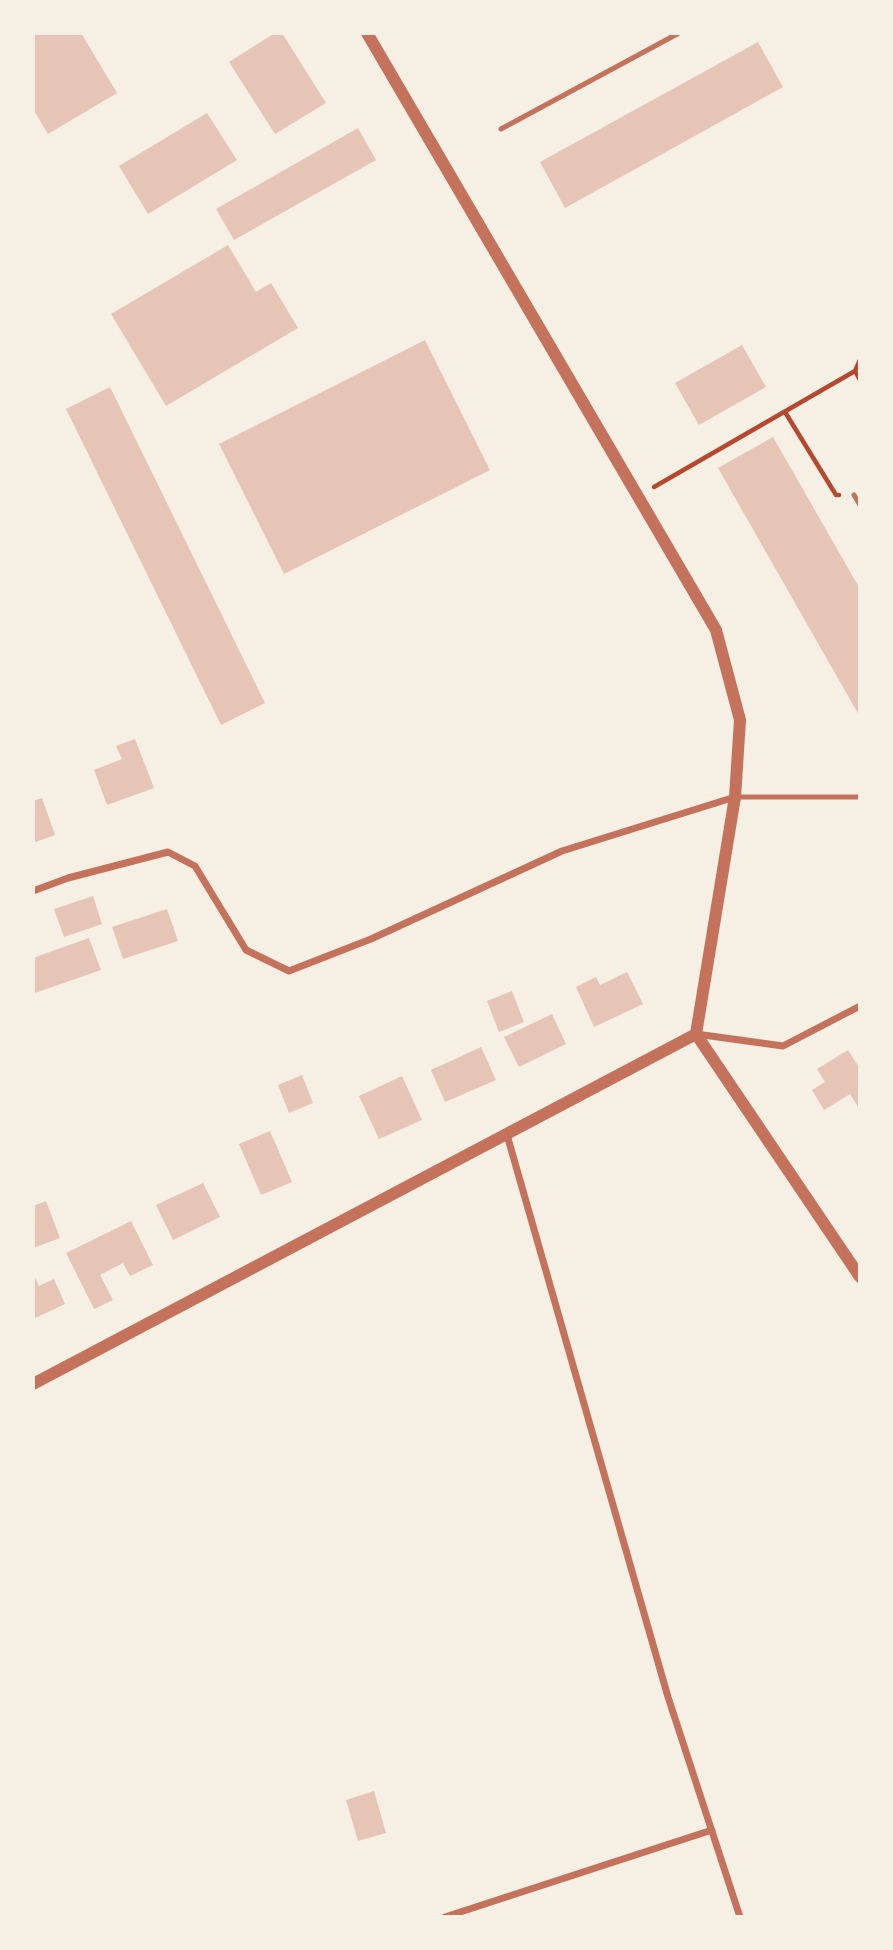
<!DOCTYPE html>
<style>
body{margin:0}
#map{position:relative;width:893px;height:1950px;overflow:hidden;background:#f6efe4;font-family:Barlow,sans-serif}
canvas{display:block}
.frame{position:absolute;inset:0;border:35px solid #f6efe4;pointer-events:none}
</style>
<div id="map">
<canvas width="893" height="1950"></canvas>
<div class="frame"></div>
</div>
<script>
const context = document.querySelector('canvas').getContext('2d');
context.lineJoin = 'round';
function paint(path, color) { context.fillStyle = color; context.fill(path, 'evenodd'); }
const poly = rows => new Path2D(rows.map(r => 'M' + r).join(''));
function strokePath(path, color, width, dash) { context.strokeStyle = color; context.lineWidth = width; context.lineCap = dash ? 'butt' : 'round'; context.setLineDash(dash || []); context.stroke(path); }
paint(poly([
 [33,33,81,33,117,93,48,134,33,109],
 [275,33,282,33,326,103,275,134,229,62],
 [758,42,783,87,565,208,540,162],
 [207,113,237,160,148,214,119,166],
 [358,128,376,160,234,240,216,209],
 [228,245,256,292,271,283,298,328,166,406,111,314],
 [425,340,490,470,284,574,219,444],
 [742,345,766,387,699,425,675,383],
 [110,387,265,703,221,725,66,409],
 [773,437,860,589,860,717,718,468],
 [135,739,154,788,107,805,94,770,122,759,116,746],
 [42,798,55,835,33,843,33,801],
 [93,896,102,924,64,937,54,909],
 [167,909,178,941,123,959,112,927],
 [89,938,101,970,35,993,33,989,33,958],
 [627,972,643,1004,594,1027,576,987,596,977,600,985],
 [512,991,524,1022,499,1032,487,1001],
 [552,1014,566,1044,519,1067,504,1037],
 [481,1047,496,1080,445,1102,431,1070],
 [848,1050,860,1069,860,1106,858,1107,850,1094,824,1110,812,1090,825,1082,817,1069],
 [302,1075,313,1103,289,1113,278,1085],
 [402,1076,422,1120,379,1139,359,1096],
 [270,1131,292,1182,261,1195,239,1144],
 [203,1183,220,1217,173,1240,156,1205],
 [46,1201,60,1238,33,1248,33,1206],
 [131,1221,153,1265,130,1276,123,1263,100,1275,113,1300,94,1309,66,1253],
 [33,1273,39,1286,54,1279,65,1304,33,1319],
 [374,1791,386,1833,358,1841,346,1800]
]), '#e6c5b7');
strokePath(poly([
 [855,371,860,380],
 [785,412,836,495,839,495],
 [654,487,855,371,860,360]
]), '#b5482f', 4.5);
strokePath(poly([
 [501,129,679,33],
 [854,495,860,505],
 [735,797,860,797]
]), '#c5725c', 5);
strokePath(poly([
 [33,891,68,878,168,852,195,866,246,950,289,971,371,939,562,851,735,797],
 [696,1034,783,1046,860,1006],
 [507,1135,668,1697,740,1917],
 [445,1917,712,1830]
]), '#c5725c', 7);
strokePath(poly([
 [367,33,716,630,740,720,735,797,696,1034],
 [696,1034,860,1277],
 [33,1384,696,1034]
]), '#c5725c', 12);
</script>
